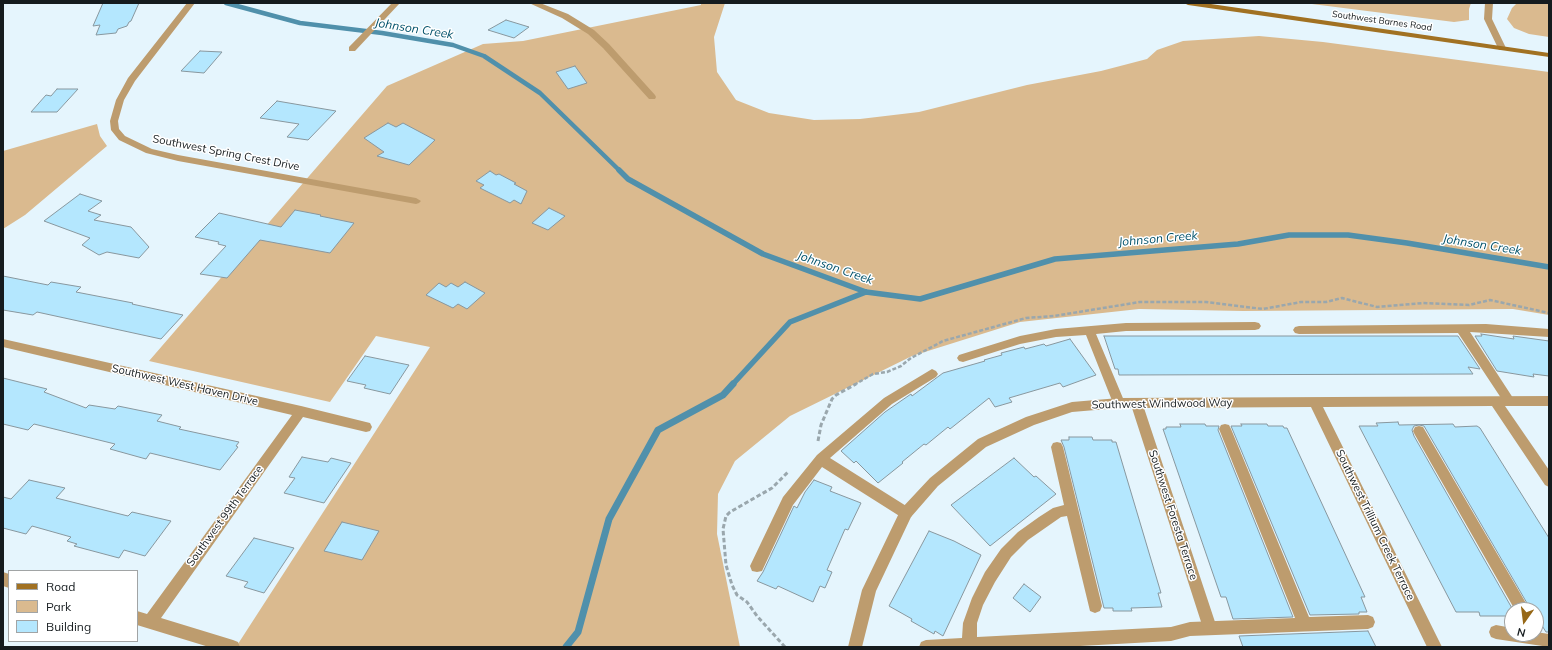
<!DOCTYPE html>
<style>
body{margin:0}
#map{position:relative;width:1552px;height:650px;overflow:hidden;background:#e5f5fd;font-family:Mulish,sans-serif}
canvas{display:block}
.frame{position:absolute;inset:0;border:4px solid #151b1e;pointer-events:none}
.legend{position:absolute;left:8px;top:570px;width:130px;height:72px;box-sizing:border-box;background:#fff;border:1px solid #a1a4a5;margin:0;padding:5px 7px;list-style:none;font-size:12px;color:#151b1e}
.legend li{display:flex;align-items:center;gap:8px;height:20px}
.legend b{width:20px;border:1px solid #a1a4a5}
.north{position:absolute;left:1504px;top:602px;width:40px;height:40px;box-sizing:border-box;background:#fff;border:1px solid #a1a4a5;border-radius:50%;rotate:194deg;font-size:11px;font-weight:700;line-height:16px;text-align:center;color:#151b1e}
.north::after{content:'';display:block;margin:auto;width:14px;height:18px;background:#976817;clip-path:polygon(50% 0,100% 100%,50% 72%,0 100%)}
</style>
<div id="map">
<canvas width="1552" height="650"></canvas>
<div class="frame"></div>
<ul class="legend">
<li><b style="height:5px;background:#a17122"></b>Road</li>
<li><b style="height:11px;background:#daba8f"></b>Park</li>
<li><b style="height:11px;background:#b4e7fe"></b>Building</li>
</ul>
<div class="north">N</div>
</div>
<script>
const context = document.querySelector('canvas').getContext('2d');
context.lineJoin = 'round';
function paint(path, color) { context.fillStyle = color; context.fill(path, 'evenodd'); }
const poly = rows => new Path2D(rows.map(r => 'M' + r).join(''));
function strokePath(path, color, width, dash) { context.strokeStyle = color; context.lineWidth = width; context.lineCap = dash ? 'butt' : 'round'; context.setLineDash(dash || []); context.stroke(path); }
function label(font, color, halo, rows, align = 'center') {
  context.font = font + ' Mulish,sans-serif'; context.lineWidth = 3; context.setLineDash([]); context.textBaseline = 'middle'; context.strokeStyle = halo; context.fillStyle = color; for (const [text, x, y, turn = 0] of rows) {
    context.save(); context.translate(x, y); context.rotate((+turn || 0) * Math.PI / 180); context.textAlign = isNaN(turn) ? turn : align; if (halo) context.strokeText(text, 0, 0); context.fillText(text, 0, 0); context.restore();
  }
}
paint(poly([
 [701,3,725,3,714,37,717,72,736,100,769,113,814,120,860,119,919,112,1027,85,1101,71,1147,59,1157,50,1183,41,1259,36,1323,42,1549,72,1549,315,1513,309,1243,311,1139,309,1020,322,912,356,790,416,735,461,718,494,717,534,740,647,236,647,430,347,376,336,330,402,149,361,387,86,483,44,523,41,701,5],
 [1304,3,1471,3,1469,9,1469,20,1454,22],
 [1517,3,1549,3,1549,37,1529,34,1514,28,1507,19,1512,8],
 [97,124,100,136,107,146,25,215,3,229,3,151]
]), '#daba8f');
strokePath(poly([
 [226,3,300,23,382,33,453,45,484,56,540,93,620,171]
]), '#5090ab', 4.5);
strokePath(poly([
 [619,170,628,179,763,254,866,292,920,299,1055,259,1238,244,1289,235,1348,235,1407,243,1549,267],
 [732,385,790,322,866,292]
]), '#5090ab', 5.5);
strokePath(poly([
 [566,647,578,632,609,519,658,430,723,395,733,384]
]), '#5090ab', 7);
const building = poly([
 [103,3,139,3,131,21,129,22,127,26,118,29,116,33,96,35,100,25,93,26,103,3],
 [506,20,529,27,514,38,488,30,506,20],
 [200,51,222,52,204,73,181,71,200,51],
 [575,66,587,83,568,89,556,72,575,66],
 [57,89,78,89,57,112,31,112,46,95,51,96,57,89],
 [277,101,336,111,308,140,287,137,299,124,260,118,277,101],
 [388,123,396,127,403,123,435,140,409,165,377,156,384,152,364,138,388,123],
 [490,171,496,175,499,174,516,183,514,184,527,191,521,204,514,200,510,203,480,188,484,185,476,181,490,171],
 [80,194,102,201,88,211,101,215,94,220,131,227,149,247,139,258,107,252,99,255,82,245,90,238,44,221,80,194],
 [549,208,565,216,548,230,532,223,549,208],
 [295,210,321,215,320,216,354,223,330,253,260,240,227,278,200,274,226,246,218,244,219,242,195,237,219,213,281,227,295,210],
 [3,276,48,285,51,282,81,287,76,292,133,303,132,304,183,315,161,339,37,312,33,315,3,310,3,276],
 [465,282,485,293,467,309,458,304,453,308,426,295,439,283,446,287,451,283,458,287,465,282],
 [1481,334,1514,339,1513,336,1549,341,1549,376,1533,374,1534,377,1497,371,1475,336,1482,336,1481,334],
 [1104,336,1458,336,1480,369,1468,367,1473,374,1119,375,1118,369,1115,369,1104,336],
 [1070,339,1096,375,1063,387,1060,383,1009,398,1012,402,995,407,989,398,950,429,948,427,926,445,924,444,902,462,903,463,878,483,856,461,854,463,841,451,885,412,911,394,912,396,943,373,985,361,984,360,1002,355,1001,353,1024,347,1025,349,1044,344,1046,346,1070,339],
 [365,356,409,365,390,394,364,388,366,385,347,381,365,356],
 [3,378,47,389,44,392,86,408,89,405,115,409,118,406,162,415,157,421,181,427,179,429,239,442,236,446,238,447,220,470,150,453,146,459,110,449,115,444,34,424,28,430,3,424,3,378],
 [1398,422,1399,425,1453,424,1455,427,1477,426,1480,428,1549,538,1549,632,1546,632,1536,616,1536,610,1531,610,1424,426,1419,425,1414,426,1412,430,1414,436,1513,610,1512,610,1512,616,1480,616,1479,612,1456,612,1359,426,1378,426,1376,423,1398,422],
 [1180,424,1205,424,1206,426,1219,426,1218,430,1293,617,1233,619,1226,597,1221,597,1163,429,1166,429,1166,427,1181,427,1180,424],
 [1241,424,1267,424,1268,426,1283,426,1284,428,1287,428,1365,597,1361,597,1367,612,1359,612,1359,614,1310,615,1231,426,1242,426,1241,424],
 [1069,437,1092,437,1093,440,1112,440,1112,442,1116,442,1161,593,1158,593,1162,607,1131,608,1132,611,1113,611,1113,608,1104,608,1064,447,1061,440,1069,440,1069,437],
 [302,457,328,462,331,458,351,463,324,503,284,493,295,478,289,477,302,457],
 [1014,458,1034,477,1036,476,1056,494,990,546,951,505,1014,458],
 [29,480,65,488,56,498,128,516,132,512,171,521,145,556,124,550,119,558,74,546,77,544,67,541,71,537,32,526,26,534,3,528,3,497,11,499,29,480],
 [814,480,832,487,830,491,861,503,848,530,845,529,827,570,832,572,825,588,820,586,813,602,778,586,776,589,757,581,763,572,794,506,797,508,805,492,814,480],
 [342,522,379,531,362,560,324,551,342,522],
 [929,531,954,541,981,555,943,636,935,631,934,634,911,621,912,619,889,606,929,531],
 [254,538,294,548,264,593,244,587,248,582,226,576,254,538],
 [1024,584,1041,597,1030,612,1013,598,1024,584],
 [1368,631,1376,647,1243,647,1239,636,1368,631]
]);
paint(building, '#b4e7fe');
strokePath(building, '#88979e', 1);
strokePath(poly([
 [854,385,873,374,887,372,901,366,911,358,943,341,1026,318,1054,316,1140,302,1206,302,1263,309,1301,302,1326,302,1342,298,1377,307,1423,303,1469,305,1490,300,1549,313]
]), '#9aa7ad', 2.5, [4, 2]);
strokePath(poly([
 [818,441,821,425,832,399,836,395,856,384],
 [785,647,757,616,747,602,737,595,732,585,726,565,723,529,726,516,730,512,772,488,789,471]
]), '#9aa7ad', 3, [4.5, 2.5]);
paint(poly([
 [392,3,400,3,355,51,349,51,349,47,392,3],
 [1255,322,1259,323,1261,326,1259,329,1255,330,1126,331,1096,334,1125,403,1123,406,1119,408,1115,406,1113,403,1086,335,1056,337,1020,344,963,362,959,361,957,358,959,355,1020,336,1056,329,1126,323,1255,322],
 [1486,324,1549,329,1549,337,1470,332,1513,398,1515,401,1513,404,1509,406,1505,404,1458,333,1299,334,1295,333,1293,330,1295,327,1299,326,1486,324],
 [932,369,936,371,938,374,936,377,892,404,830,458,911,509,913,513,911,517,906,519,901,517,822,467,793,505,762,571,757,572,752,571,750,566,783,497,817,455,884,398,932,369],
 [1225,424,1229,425,1231,429,1309,617,1368,615,1373,617,1375,622,1373,627,1368,629,1190,636,1171,641,1062,647,919,647,921,642,926,640,962,638,963,623,972,598,985,572,1001,549,1018,532,1039,517,1053,508,1064,505,1051,447,1053,443,1057,442,1061,443,1063,447,1102,606,1100,611,1095,613,1090,611,1067,516,1061,517,1028,540,1011,557,995,582,983,605,977,623,977,637,1171,627,1190,622,1295,618,1219,429,1221,425,1225,424],
 [1419,426,1423,427,1530,610,1515,610,1415,435,1413,431,1415,427,1419,426],
 [1496,625,1512,628,1512,634,1536,634,1536,632,1549,634,1549,647,1496,639,1491,637,1489,632,1491,627,1496,625]
]), '#bd9c6e');
paint(poly([
 [187,3,195,3,135,81,124,100,118,121,119,129,125,136,152,149,178,155,416,198,421,201,419,203,416,204,178,161,146,153,119,140,111,130,110,121,116,100,128,78,187,3],
 [529,3,540,3,568,14,594,30,609,44,655,95,656,97,655,99,649,99,603,48,588,34,562,18,529,3],
 [1485,3,1493,3,1492,19,1506,48,1505,50,1499,50,1498,48,1484,19,1485,3],
 [3,339,301,406,370,423,372,427,370,431,366,432,303,417,161,618,233,640,238,642,240,647,209,647,137,625,137,611,147,614,292,415,3,347,3,339],
 [1549,396,1549,406,1505,406,1549,470,1549,487,1545,485,1492,406,1323,407,1442,647,1427,647,1311,407,1144,408,1217,628,1215,633,1210,635,1205,633,1203,628,1132,408,1119,408,1072,412,1034,425,986,447,938,486,911,517,876,591,862,647,848,647,862,590,901,509,930,478,978,439,1026,417,1072,402,1119,398,1549,396],
 [3,572,9,574,9,588,3,586,3,572]
]), '#bd9c6e');
paint(poly([
 [1184,3,1204,3,1549,53,1549,57,1188,5,1184,3]
]), '#a17122');
label('9px', '#151b1e', '#fff', [
 ["Southwest Barnes Road",1382,21,8]
]);
label('11px', '#151b1e', '#fff', [
 ["Southwest Spring Crest Drive",226,153,11],
 ["Southwest West Haven Drive",185,385,13],
 ["Southwest Windwood Way",1162,404,-1],
 ["Southwest Foresta Terrace",1173,515,72],
 ["Southwest 99th Terrace",225,516,-54],
 ["Southwest Trillium Creek Terrace",1375,525,64]
]);
label('italic 12px', '#02526b', '#fff', [
 ["Johnson Creek",414,29,9],
 ["Johnson Creek",1158,239,-5],
 ["Johnson Creek",1482,245,9],
 ["Johnson Creek",835,268,19]
]);
</script>
